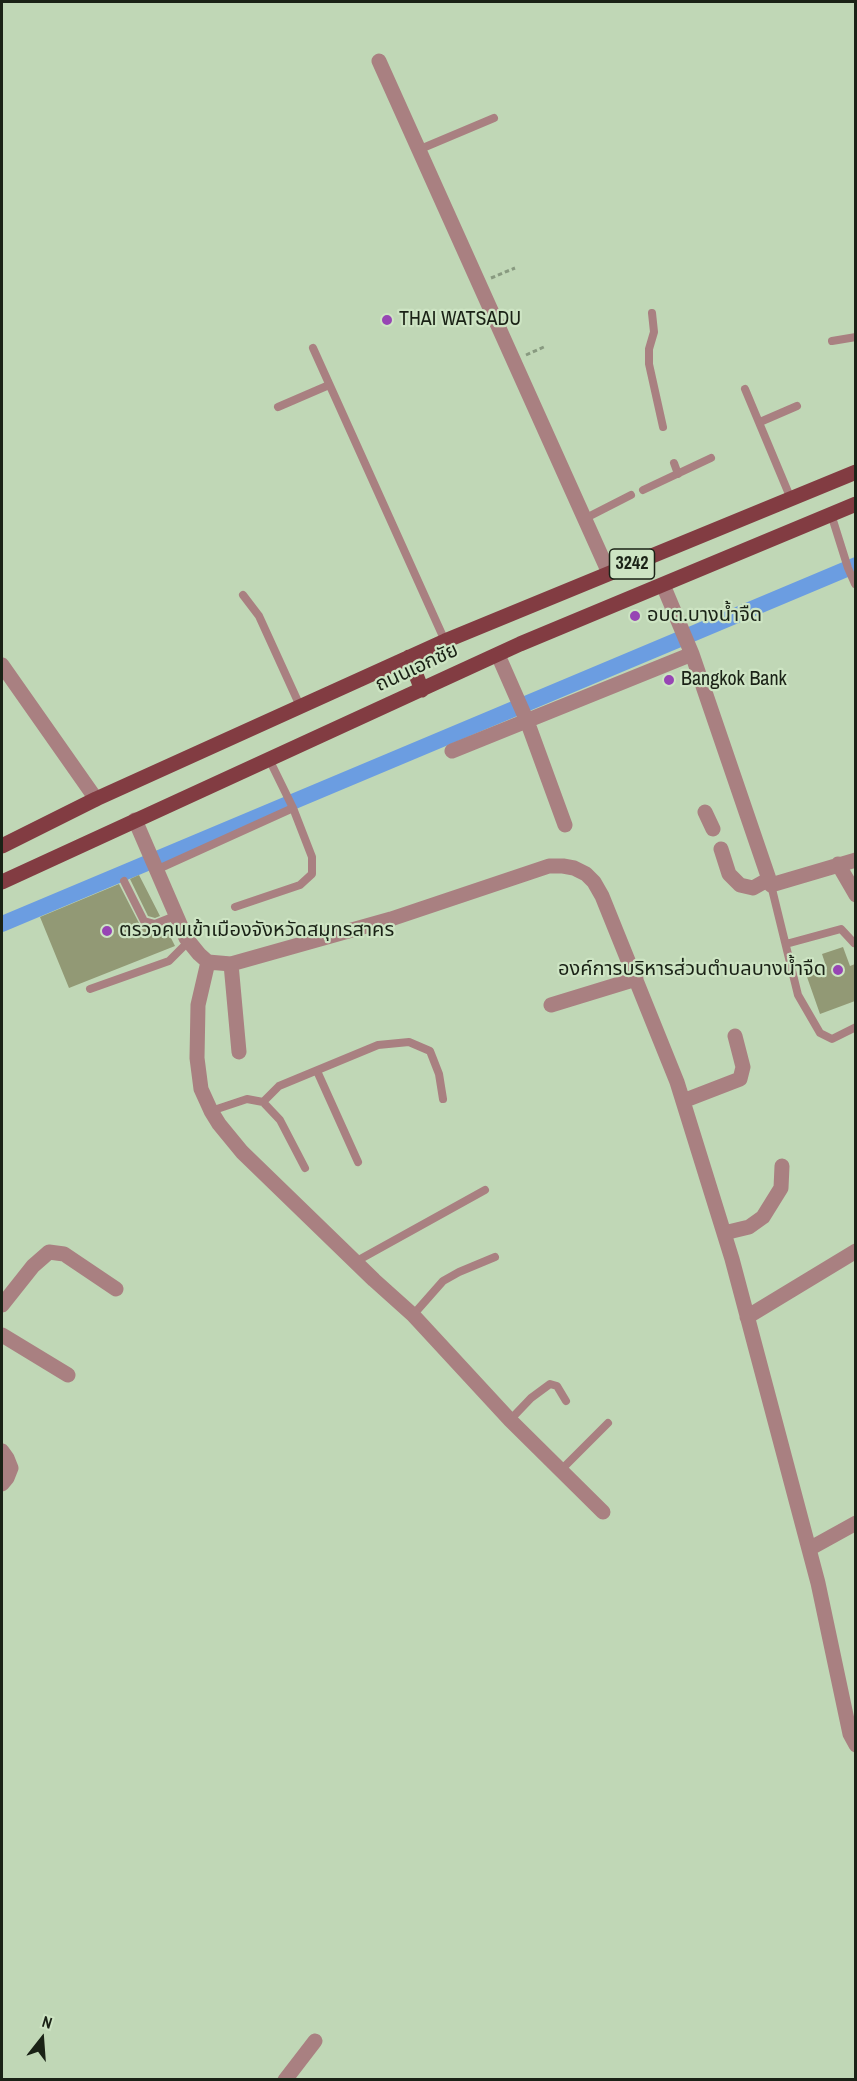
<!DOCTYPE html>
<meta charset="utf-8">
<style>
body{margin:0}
#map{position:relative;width:857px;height:2081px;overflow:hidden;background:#c0d7b6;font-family:"Archivo Narrow",sans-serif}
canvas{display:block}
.frame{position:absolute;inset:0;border:3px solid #1a2216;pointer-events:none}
.north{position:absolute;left:12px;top:2009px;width:60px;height:60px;-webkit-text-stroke:4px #cde4c3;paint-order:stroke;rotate:17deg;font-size:16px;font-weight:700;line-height:24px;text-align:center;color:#1a2216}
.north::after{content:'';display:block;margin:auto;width:21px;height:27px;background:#1a2216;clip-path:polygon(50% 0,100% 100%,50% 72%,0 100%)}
</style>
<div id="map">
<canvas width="857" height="2081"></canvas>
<div class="frame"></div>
<div class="north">N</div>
</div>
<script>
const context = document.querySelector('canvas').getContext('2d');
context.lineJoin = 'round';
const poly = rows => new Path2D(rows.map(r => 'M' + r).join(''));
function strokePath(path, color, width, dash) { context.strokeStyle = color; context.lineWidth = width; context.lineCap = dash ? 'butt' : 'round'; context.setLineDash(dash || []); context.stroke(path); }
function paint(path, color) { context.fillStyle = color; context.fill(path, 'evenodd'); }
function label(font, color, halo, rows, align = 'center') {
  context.font = font + ' "Archivo Narrow","Noto Sans Thai",sans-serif'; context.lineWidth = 4.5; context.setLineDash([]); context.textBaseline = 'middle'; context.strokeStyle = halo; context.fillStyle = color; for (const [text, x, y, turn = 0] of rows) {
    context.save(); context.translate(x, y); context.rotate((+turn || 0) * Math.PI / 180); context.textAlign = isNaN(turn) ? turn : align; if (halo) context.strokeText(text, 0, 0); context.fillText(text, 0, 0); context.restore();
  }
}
strokePath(poly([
 [2,924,856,565]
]), '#6b9de1', 16);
paint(poly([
 [139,875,160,916,155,918,148,916,130,879],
 [119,884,140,925,154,930,165,926,175,946,69,988,40,917],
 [843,947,850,966,855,964,855,1001,820,1014,807,977,827,969,822,954]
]), '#929975');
strokePath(poly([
 [491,278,515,268],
 [526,355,546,346]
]), '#889a80', 3, [4.5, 3]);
strokePath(poly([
 [418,150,494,118],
 [652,313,654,332,649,349,649,364,663,427],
 [832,341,856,337],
 [313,348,445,641],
 [745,389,791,499],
 [278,407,329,385],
 [760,422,797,406],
 [674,463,678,474],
 [643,490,711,458],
 [831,514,848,568,855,584],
 [584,519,631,495],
 [243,595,259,616,300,706],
 [156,870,293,808],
 [124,881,144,921,155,924,175,916],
 [771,885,798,995,820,1033,832,1039,856,1027],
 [235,907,300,885,312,874,312,857,293,808,269,759],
 [786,944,841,929,854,943],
 [90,989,169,961,185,945,186,939],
 [317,1071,358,1162],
 [263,1102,279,1086,378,1045,409,1042,430,1051,439,1074,443,1099],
 [211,1111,247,1099,263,1102,280,1120,305,1168],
 [355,1262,485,1190],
 [413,1315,443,1281,459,1272,495,1257],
 [510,1420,531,1398,550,1384,557,1386,566,1401],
 [561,1470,608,1423]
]), '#a98081', 8);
strokePath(poly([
 [379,61,609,573],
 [663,585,692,654,771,885,856,860],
 [498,655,527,721,565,825],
 [2,665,96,799],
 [452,751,692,654],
 [705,812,713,829],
 [135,820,186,938,199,954,208,962,231,964,391,919,549,866,563,866,574,868,586,874,594,882,602,896,677,1082,732,1259,818,1583,850,1734,856,1745],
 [721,849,729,874,740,885,753,888,769,879],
 [838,864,856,895],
 [208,962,198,1005,197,1058,201,1089,211,1111,219,1124,242,1152,374,1280,413,1315,510,1420,603,1512],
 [231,964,239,1052],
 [551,1005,636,979],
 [683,1101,740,1079,743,1067,735,1036],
 [724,1233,749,1227,763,1217,781,1188,782,1166],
 [2,1305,33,1266,49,1252,64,1254,116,1289],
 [747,1317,856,1251],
 [2,1335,68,1375],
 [2,1451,7,1458,11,1468,7,1478,2,1484],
 [809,1549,856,1523],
 [285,2080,315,2041]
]), '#a98081', 15);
strokePath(poly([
 [409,657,422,690],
 [2,846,96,799,445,641,856,472],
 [2,882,520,644,856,504]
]), '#823c42', 15);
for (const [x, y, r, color] of [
 [387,320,6,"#9745b4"],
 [635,616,6,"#9745b4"],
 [669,680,6,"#9745b4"],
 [107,931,6,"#9745b4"],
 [838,970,6,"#9745b4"]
]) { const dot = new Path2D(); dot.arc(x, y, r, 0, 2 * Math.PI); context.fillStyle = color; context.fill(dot); strokePath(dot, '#cde4c3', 2); }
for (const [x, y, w] of [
 [632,564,45]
]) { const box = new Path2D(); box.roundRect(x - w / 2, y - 15, w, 30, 4.5); context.fillStyle = '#cde4c3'; context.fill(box); strokePath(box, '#1a2216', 1.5); }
label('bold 18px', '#1a2216', null, [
 ["3242",632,564]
]);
label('20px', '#1a2216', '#cde4c3', [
 ["THAI WATSADU",399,320],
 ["อบต.บางน้ำจืด",647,616],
 ["Bangkok Bank",681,680],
 ["ตรวจคนเข้าเมืองจังหวัดสมุทรสาคร",119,931],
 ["องค์การบริหารส่วนตำบลบางน้ำจืด",826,970,"right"]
], 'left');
label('20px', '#1a2216', '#cde4c3', [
 ["ถนนเอกชัย",417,668,-25]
]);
</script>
